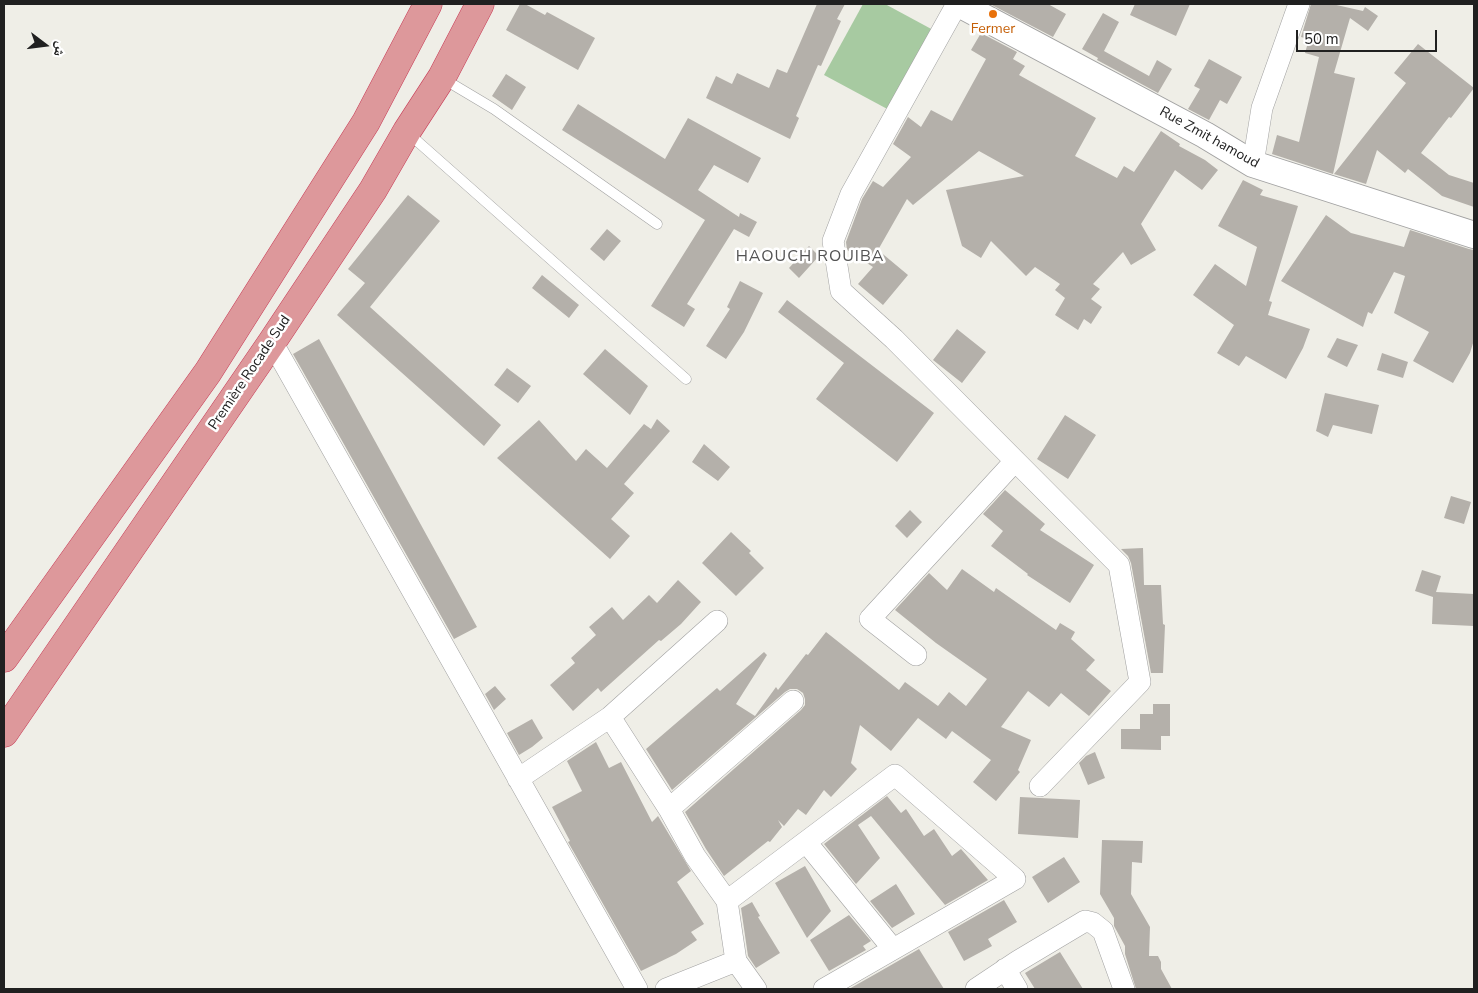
<!DOCTYPE html>
<meta charset="utf-8">
<style>
body{margin:0}
#map{position:relative;width:1478px;height:993px;overflow:hidden;background:#efeee7;font-family:"Nunito Sans","Noto Naskh Arabic",sans-serif}
canvas{display:block}
.frame{position:absolute;inset:0;border:5px solid #202020;pointer-events:none}
.north{position:absolute;left:20px;top:20px;width:50px;height:50px;-webkit-text-stroke:4px #fff;paint-order:stroke;rotate:105deg;font-size:14px;font-weight:700;line-height:20px;text-align:center;color:#202020}
.north::after{content:'';display:block;margin:auto;width:18px;height:22px;background:#202020;clip-path:polygon(50% 0,100% 100%,50% 72%,0 100%)}
.scale{position:absolute;left:1296px;top:30px;width:141px;height:22px;box-sizing:border-box;border:2px solid #202020;border-top:0;padding-left:6px;font-size:15px;line-height:18px;white-space:nowrap;color:#202020;-webkit-text-stroke:4px #fff;paint-order:stroke}
</style>
<div id="map">
<canvas width="1478" height="993"></canvas>
<div class="frame"></div>
<div class="north">ش</div>
<div class="scale">50 m</div>
</div>
<script>
const context = document.querySelector('canvas').getContext('2d');
context.lineJoin = 'round';
function paint(path, color) { context.fillStyle = color; context.fill(path, 'evenodd'); }
const poly = rows => new Path2D(rows.map(r => 'M' + r).join(''));
function strokePath(path, color, width, dash) { context.strokeStyle = color; context.lineWidth = width; context.lineCap = dash ? 'butt' : 'round'; context.setLineDash(dash || []); context.stroke(path); }
function label(font, color, halo, rows, align = 'center') {
  context.font = font + ' "Nunito Sans",sans-serif'; context.lineWidth = 5; context.setLineDash([]); context.textBaseline = 'middle'; context.strokeStyle = halo; context.fillStyle = color; for (const [text, x, y, turn = 0] of rows) {
    context.save(); context.translate(x, y); context.rotate((+turn || 0) * Math.PI / 180); context.textAlign = isNaN(turn) ? turn : align; if (halo) context.strokeText(text, 0, 0); context.fillText(text, 0, 0); context.restore();
  }
}
paint(poly([
 [863,4,885,4,935,31,891,111,824,75]
]), '#a7caa1');
paint(poly([
 [520,4,525,4,545,15,547,12,595,38,578,70,506,30],
 [817,4,845,4,837,19,841,21,821,66,818,65,796,116,799,118,790,139,706,98,716,76,732,84,737,73,769,88,777,69,787,73],
 [990,4,1048,4,1066,14,1053,37],
 [1135,4,1190,4,1176,36,1130,15],
 [1311,4,1332,4,1363,11,1365,7,1378,16,1368,31,1350,18,1334,73,1355,78,1333,174,1272,154,1277,135,1299,142,1319,57,1305,53,1309,39,1301,37],
 [1103,13,1119,22,1104,51,1149,76,1157,60,1172,69,1158,93,1097,60,1098,58,1082,49],
 [981,33,1017,52,1013,59,1025,66,1019,75,1096,118,1075,156,1117,178,1124,166,1134,172,1161,131,1180,144,1179,146,1205,160,1218,170,1202,190,1175,170,1141,224,1156,250,1131,265,1123,252,1093,284,1100,289,1091,299,1102,307,1091,324,1084,319,1078,330,1055,315,1065,298,1055,290,1060,284,1035,267,1026,276,991,241,981,258,962,246,946,190,1024,176,979,151,913,205,907,199,878,250,908,275,883,305,858,284,873,267,847,250,846,242,862,199,873,181,883,187,911,157,893,144,908,117,921,127,931,110,952,121,986,59,971,50],
 [1418,44,1474,88,1451,118,1449,117,1421,153,1449,175,1474,183,1474,207,1442,196,1408,169,1405,173,1377,150,1366,184,1334,174,1406,83,1394,73],
 [1209,59,1242,77,1227,104,1220,100,1209,120,1188,109,1200,89,1194,86],
 [506,74,526,87,512,110,492,96],
 [578,104,665,159,688,118,761,158,748,183,714,165,698,190,739,217,740,213,757,222,749,237,734,229,687,304,695,309,684,327,651,306,705,220,562,130],
 [1243,180,1263,190,1260,195,1298,206,1269,301,1272,302,1268,315,1310,329,1303,348,1286,379,1246,356,1239,366,1217,353,1234,325,1193,295,1215,264,1246,286,1257,247,1218,226],
 [408,195,440,221,370,307,501,425,484,446,337,315,365,283,348,269],
 [1326,215,1351,233,1404,247,1410,230,1469,249,1474,250,1474,340,1470,353,1453,383,1413,361,1429,332,1394,313,1405,276,1394,272,1372,314,1368,312,1363,327,1281,281],
 [607,229,621,241,604,261,590,249],
 [809,246,819,256,799,278,789,268],
 [542,275,579,305,569,318,532,288],
 [740,281,763,293,744,332,726,359,706,346,730,309,727,307],
 [787,300,934,413,897,462,816,399,844,363,778,312],
 [957,329,986,352,962,383,933,360],
 [1337,338,1358,345,1347,367,1327,357],
 [319,339,477,627,454,639,293,354],
 [605,349,648,386,630,415,583,374],
 [1382,353,1408,362,1403,378,1377,370],
 [507,368,531,386,518,403,494,385],
 [1325,393,1379,405,1372,434,1333,425,1328,437,1316,431],
 [1065,415,1096,435,1068,479,1037,459],
 [657,419,670,431,624,484,634,493,611,519,630,536,610,559,497,458,539,420,576,461,586,449,607,468,644,424,651,429],
 [704,444,730,467,718,481,692,462],
 [1005,490,1045,524,1040,530,1094,565,1070,603,1027,575,1028,574,991,546,1003,531,983,514],
 [1451,496,1471,502,1464,524,1444,518],
 [910,510,922,522,907,538,895,526],
 [731,532,751,551,749,553,764,568,736,596,702,563],
 [1143,548,1144,585,1161,585,1163,624,1165,625,1163,673,1151,673,1131,563,1128,556,1121,549],
 [962,569,994,592,996,588,1056,630,1060,623,1075,632,1071,639,1095,660,1086,670,1111,691,1089,716,1061,693,1049,707,1028,691,1001,727,1031,740,1018,770,1020,772,996,801,973,782,991,760,952,731,946,739,918,718,891,751,860,725,851,763,857,769,831,797,824,790,806,815,798,809,784,826,778,820,782,827,770,842,768,841,724,876,706,849,685,812,801,710,805,705,805,699,803,693,797,689,790,689,785,692,672,790,646,749,717,688,720,691,764,652,767,655,736,704,755,716,776,687,778,690,806,654,808,655,826,632,899,690,905,682,938,706,949,692,966,706,987,679,936,643,895,610,929,573,947,590],
 [1422,570,1441,576,1436,592,1474,594,1474,626,1432,624,1433,597,1415,591],
 [678,580,701,602,681,624,661,641,659,640,601,692,598,688,573,711,550,685,575,663,571,658,596,635,589,627,612,607,623,620,649,595,657,603],
 [495,686,506,699,494,710,485,694],
 [1153,704,1170,704,1170,736,1161,736,1161,750,1121,749,1121,729,1140,729,1140,714,1153,714],
 [532,719,543,738,532,747,519,755,507,733],
 [596,742,609,768,621,762,652,822,658,816,691,871,677,882,704,924,691,932,697,940,676,954,641,971,568,842,570,841,552,807,582,791,567,761],
 [1095,752,1105,778,1088,785,1079,763,1086,756],
 [887,796,901,813,906,809,924,836,934,829,952,856,961,849,988,880,945,905,871,816,858,825,880,858,856,884,824,844],
 [1020,797,1080,800,1078,838,1018,834],
 [1102,840,1143,841,1142,863,1132,862,1131,894,1150,927,1149,956,1158,956,1161,962,1161,969,1172,989,1136,989,1125,954,1125,946,1114,926,1114,918,1100,894],
 [1064,857,1080,882,1048,903,1032,877],
 [805,866,831,911,807,938,775,883],
 [896,884,915,914,892,928,870,901],
 [1004,900,1017,922,988,939,992,946,964,961,948,932],
 [752,902,760,916,758,917,780,953,756,968,748,956,741,908],
 [849,915,871,941,863,946,866,950,829,971,810,940],
 [919,949,944,989,849,989,879,972],
 [1060,952,1083,989,1035,989,1025,973]
]), '#b4b0aa');
const service = poly([
 [442,78,494,109,657,224],
 [408,133,686,379]
]);
const minor = poly([
 [957,4,851,194,833,241,841,291,894,339,1119,565,1140,682,1040,786],
 [1253,164,1262,108,1299,4],
 [272,342,637,989],
 [916,655,870,619,1015,461],
 [610,717,717,621],
 [518,779,610,717,669,809,793,701],
 [669,809,695,856,727,901,895,775,1015,879,824,989],
 [806,842,893,949],
 [727,901,736,961],
 [1005,969,1017,989],
 [666,989,736,961,756,989],
 [976,989,1018,961,1085,921,1093,923,1103,931,1124,989]
]);
const tertiary = poly([
 [959,4,1205,135,1253,164,1474,235]
]);
const motorway = poly([
 [4,658,208,372,366,122,428,4],
 [4,733,272,342,373,190,407,131,442,77,480,4]
]);
strokePath(service, '#a1a1a1', 11);
strokePath(minor, '#a1a1a1', 22);
strokePath(tertiary, '#a1a1a1', 28);
strokePath(motorway, '#c73b56', 29);
strokePath(service, '#fff', 10);
strokePath(minor, '#fff', 21);
strokePath(tertiary, '#fff', 26);
strokePath(motorway, '#dd989b', 28);
for (const [x, y, r, color] of [
 [993,14,5,"#e8710a"]
]) { const dot = new Path2D(); dot.arc(x, y, r, 0, 2 * Math.PI); context.fillStyle = color; context.fill(dot); strokePath(dot, '#fff', 2); }
label('14px', '#c56008', '#fff', [
 ["Fermer",993,30]
]);
label('14px', '#202020', '#fff', [
 ["Rue Zmit hamoud",1209,138,29],
 ["Première Rocade Sud",250,373,-56]
]);
context.letterSpacing = '1px';
label('16px', '#535353', '#fff', [
 ["HAOUCH ROUIBA",810,257]
]);
context.letterSpacing = '0px';
</script>
